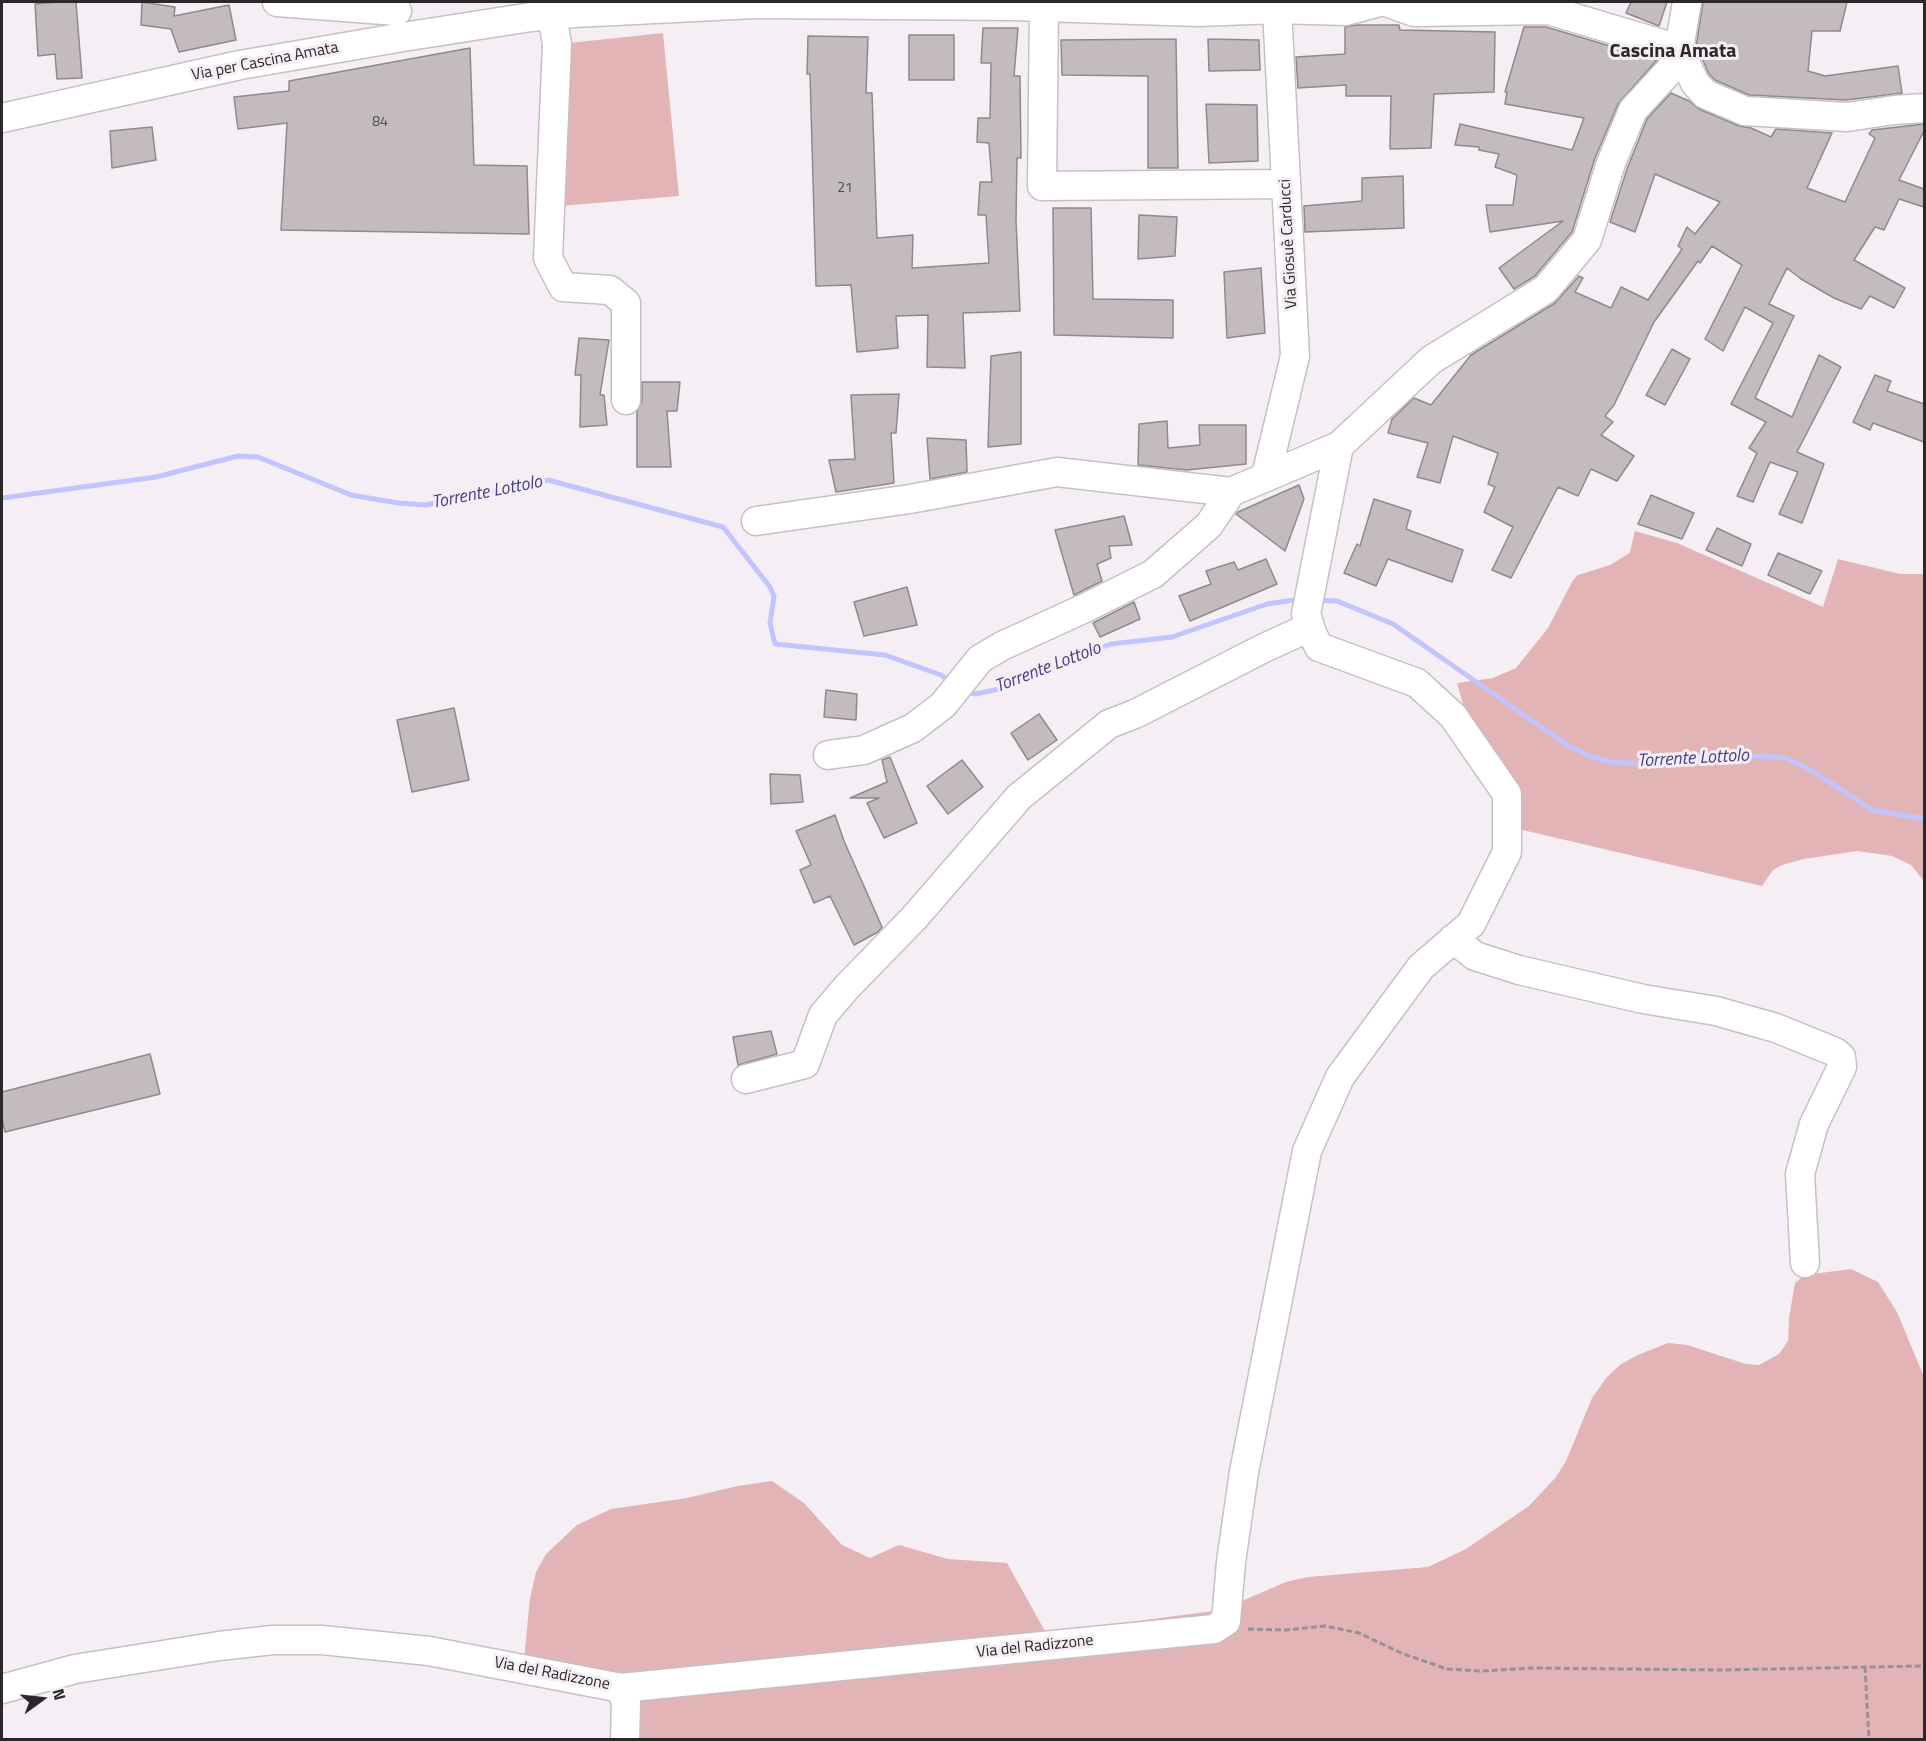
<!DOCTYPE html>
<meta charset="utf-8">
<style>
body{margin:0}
#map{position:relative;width:1926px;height:1741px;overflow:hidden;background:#f5eff5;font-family:"Titillium Web",sans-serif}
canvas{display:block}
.frame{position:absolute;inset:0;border:3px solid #2a282a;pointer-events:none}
.north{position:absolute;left:12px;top:1669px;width:60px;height:60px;-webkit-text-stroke:4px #f5eff5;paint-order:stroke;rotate:75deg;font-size:16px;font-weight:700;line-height:24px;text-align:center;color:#2a282a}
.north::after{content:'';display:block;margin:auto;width:21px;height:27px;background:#2a282a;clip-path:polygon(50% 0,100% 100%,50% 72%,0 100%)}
</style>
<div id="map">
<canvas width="1926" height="1741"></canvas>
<div class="frame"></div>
<div class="north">N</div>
</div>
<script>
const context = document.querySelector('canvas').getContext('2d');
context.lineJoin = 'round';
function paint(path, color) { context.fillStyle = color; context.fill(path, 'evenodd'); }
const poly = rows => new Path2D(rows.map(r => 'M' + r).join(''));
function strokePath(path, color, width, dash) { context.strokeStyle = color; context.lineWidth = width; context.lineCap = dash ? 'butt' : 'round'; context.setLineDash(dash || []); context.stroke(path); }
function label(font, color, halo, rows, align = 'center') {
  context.font = font + ' "Titillium Web",sans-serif'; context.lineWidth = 6; context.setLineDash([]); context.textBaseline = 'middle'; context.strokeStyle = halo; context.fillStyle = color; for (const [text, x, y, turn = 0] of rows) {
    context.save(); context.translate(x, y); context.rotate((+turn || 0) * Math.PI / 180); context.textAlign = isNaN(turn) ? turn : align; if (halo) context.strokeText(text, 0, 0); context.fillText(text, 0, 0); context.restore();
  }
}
paint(poly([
 [663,33,679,196,560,206,541,46],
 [1635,531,1677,543,1823,607,1838,559,1900,574,1924,574,1924,881,1911,865,1892,856,1857,851,1804,859,1782,865,1773,870,1762,886,1514,828,1475,747,1457,683,1493,678,1516,668,1548,628,1573,580,1578,575,1610,565,1628,554,1630,552],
 [1851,1269,1878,1282,1897,1312,1924,1377,1924,1739,631,1739,630,1681,524,1660,530,1598,536,1572,546,1554,577,1525,611,1509,687,1498,738,1486,772,1481,804,1503,842,1545,870,1558,899,1545,948,1559,1007,1563,1046,1633,1221,1610,1286,1582,1308,1577,1428,1567,1466,1549,1529,1506,1556,1477,1566,1461,1592,1398,1607,1377,1621,1364,1638,1355,1668,1343,1687,1345,1746,1364,1759,1365,1779,1354,1788,1341,1789,1318,1795,1283,1805,1275]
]), '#e3b4b5');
strokePath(poly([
 [2,498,156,477,238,456,258,457,351,495,398,503,426,505,548,480,723,527,770,587,774,596,770,623,775,644,885,655,941,675,951,682],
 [1319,600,1337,601,1393,624,1567,745,1587,755,1610,762,1658,765,1760,756,1785,758,1806,767,1872,810,1924,819],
 [966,692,976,694,1012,686,1079,655,1111,644,1172,637,1267,604,1300,599]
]), '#c2c4fd', 5);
const building = poly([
 [58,2,76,2,82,78,57,79,55,54,38,56,35,4,58,2],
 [142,2,175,7,174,16,229,5,236,40,179,52,171,29,141,25,142,2],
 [1631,2,1667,2,1659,26,1626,13,1631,2],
 [1703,2,1847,2,1840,31,1812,31,1808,71,1825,76,1898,66,1902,93,1846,100,1749,95,1715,80,1709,74,1701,56,1703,51,1696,47,1703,2],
 [1356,25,1399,25,1400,30,1495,32,1494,92,1434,94,1431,148,1390,149,1391,96,1346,96,1346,85,1298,88,1296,57,1345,54,1345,27,1356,25],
 [1524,27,1546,27,1657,60,1618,104,1595,158,1572,232,1535,276,1514,289,1499,268,1563,221,1490,232,1486,205,1513,205,1517,175,1495,167,1499,154,1479,150,1479,147,1455,145,1460,124,1572,150,1584,118,1505,104,1507,92,1505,92,1524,27],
 [983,28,1018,28,1014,76,1020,76,1021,158,1017,158,1016,220,1020,311,963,313,965,368,927,367,928,315,896,316,898,348,857,352,851,285,816,286,810,74,807,74,808,36,868,37,866,93,872,93,877,238,913,235,912,268,989,263,986,215,978,215,980,182,992,182,989,143,977,142,978,118,990,118,991,63,981,63,983,28],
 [909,35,954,35,954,80,909,80,909,35],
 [1176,39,1178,168,1148,168,1148,76,1062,75,1061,40,1176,39],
 [1208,39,1259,40,1260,70,1209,71,1208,39],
 [470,48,474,165,527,166,529,234,281,230,287,123,238,129,234,97,289,91,289,81,470,48],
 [1671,93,1689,101,1699,109,1739,126,1751,128,1771,137,1776,129,1832,133,1807,188,1845,202,1875,138,1869,134,1872,130,1924,124,1924,131,1899,180,1924,189,1924,207,1899,199,1884,230,1875,227,1854,260,1905,288,1894,308,1870,296,1861,309,1834,298,1801,279,1787,268,1769,304,1794,316,1755,398,1792,417,1819,355,1841,367,1797,452,1824,464,1802,523,1779,514,1798,472,1770,462,1753,502,1737,496,1757,453,1749,448,1766,422,1731,404,1773,323,1745,307,1723,351,1705,339,1742,265,1712,246,1700,263,1698,261,1654,322,1614,405,1605,416,1613,422,1601,435,1634,456,1617,481,1591,469,1578,496,1558,487,1511,578,1492,570,1513,527,1484,512,1495,487,1488,484,1498,453,1453,436,1440,483,1417,477,1428,443,1388,433,1392,419,1414,398,1431,405,1471,355,1555,303,1579,276,1583,278,1575,292,1611,308,1621,287,1648,300,1682,249,1678,246,1687,227,1695,234,1720,202,1655,174,1635,232,1610,222,1627,169,1647,119,1671,93],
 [1206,104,1257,105,1258,161,1209,163,1206,104],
 [152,127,156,160,112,168,110,131,152,127],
 [1403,176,1404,228,1305,232,1304,206,1362,201,1362,178,1403,176],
 [1053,208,1091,208,1093,299,1173,300,1173,338,1054,335,1053,208],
 [1139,215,1177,217,1175,256,1138,259,1139,215],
 [1261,268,1265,333,1227,338,1224,272,1261,268],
 [579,338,609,340,600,395,604,395,607,425,580,427,581,375,575,375,579,338],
 [1672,349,1690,359,1665,405,1646,395,1672,349],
 [1021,352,1021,444,988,447,991,356,1021,352],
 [1875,375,1891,381,1887,391,1924,404,1924,442,1873,423,1870,430,1853,422,1875,375],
 [642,382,680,382,677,411,667,411,671,467,637,467,637,411,642,401,642,382],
 [899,394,896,433,891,433,894,483,836,492,829,460,855,459,851,395,899,394],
 [1167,421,1168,448,1200,445,1199,425,1246,425,1246,464,1187,470,1138,465,1139,424,1167,421],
 [927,438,966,440,967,472,930,479,927,438],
 [1299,485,1304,499,1285,551,1236,514,1238,512,1299,485],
 [1651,495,1694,513,1682,539,1638,524,1651,495],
 [1374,499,1411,511,1406,529,1463,550,1452,582,1388,559,1376,586,1344,573,1357,544,1360,546,1374,499],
 [1124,516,1132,545,1109,546,1111,558,1097,564,1102,581,1074,595,1055,530,1124,516],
 [1717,528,1751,544,1742,566,1706,550,1717,528],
 [1778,553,1822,571,1810,594,1768,575,1778,553],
 [1266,559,1277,584,1190,621,1179,596,1211,584,1206,571,1234,562,1238,570,1266,559],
 [907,587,917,625,864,636,854,602,907,587],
 [1134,602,1140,619,1100,637,1093,623,1134,602],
 [826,690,857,694,856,720,824,717,826,690],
 [454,708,469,780,412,792,397,720,454,708],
 [1039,714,1057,740,1028,760,1011,733,1039,714],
 [890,757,917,823,884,838,867,803,879,798,850,798,887,782,882,760,890,757],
 [962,760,983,787,948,814,927,786,962,760],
 [770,774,800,775,803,802,771,804,770,774],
 [835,815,844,841,882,927,878,932,854,945,830,896,814,903,800,870,811,865,796,831,835,815],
 [771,1031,777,1054,738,1065,733,1037,771,1031],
 [150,1054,160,1094,5,1132,2,1118,2,1092,150,1054]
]);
paint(building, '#c3bbbe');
strokePath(building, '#90888b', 1.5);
const minor = poly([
 [277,2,397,11],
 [1386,2,1414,12,1548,10,1679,49],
 [1044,7,1042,186,1286,184],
 [552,15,557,44,548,258,563,287,610,290,626,303,626,400],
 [1679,49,1695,83,1705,94,1745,111,1847,117,1894,110,1924,108],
 [2,118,240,65,403,37,531,17,574,13,755,4,1013,6,1198,12,1277,9,1346,11,1380,2],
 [1266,476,1295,356,1277,9],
 [756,521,910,499,1057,472,1231,492,1339,446,1431,360,1546,289,1587,240,1611,163,1633,110,1671,69,1679,49,1687,2],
 [828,755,864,750,913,728,943,705,980,659,1002,646,1085,608,1153,574,1209,525,1231,492],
 [1453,939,1475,956,1519,970,1643,999,1716,1011,1776,1028,1835,1052,1841,1057,1842,1067,1814,1124,1800,1174,1805,1263],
 [746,1079,805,1064,823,1015,846,988,914,918,1019,797,1109,724,1135,714,1264,648,1310,627],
 [621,1688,626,1703,625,1740],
 [2,1689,75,1669,219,1646,273,1640,322,1640,429,1651,621,1688,1214,1629,1226,1621,1231,1562,1244,1472,1307,1151,1340,1077,1421,967,1471,924,1507,852,1507,794,1453,716,1417,683,1319,647,1312,633,1306,614,1339,446]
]);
strokePath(minor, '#c6c0c5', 31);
strokePath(poly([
 [1248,1629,1286,1630,1325,1626,1359,1633,1401,1653,1447,1669,1481,1671,1533,1668,1720,1670,1924,1666],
 [1865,1667,1869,1740]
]), '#959195', 3, [6, 3]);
strokePath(minor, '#fff', 28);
label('14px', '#504d4f', null, [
 ["84",380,123],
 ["21",845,189]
]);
label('16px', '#2a282a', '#f5eff5', [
 ["Via per Cascina Amata",265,62,-11],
 ["Via Giosuè Carducci",1289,244,-93],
 ["Via del Radizzone",1035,1647,-6],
 ["Via del Radizzone",552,1674,11]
]);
label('italic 18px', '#454184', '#f5eff5', [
 ["Torrente Lottolo",487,493,-11],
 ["Torrente Lottolo",1048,668,-21],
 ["Torrente Lottolo",1693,759,-3]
]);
label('bold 20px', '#2a282a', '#f5eff5', [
 ["Cascina Amata",1673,52]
]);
</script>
